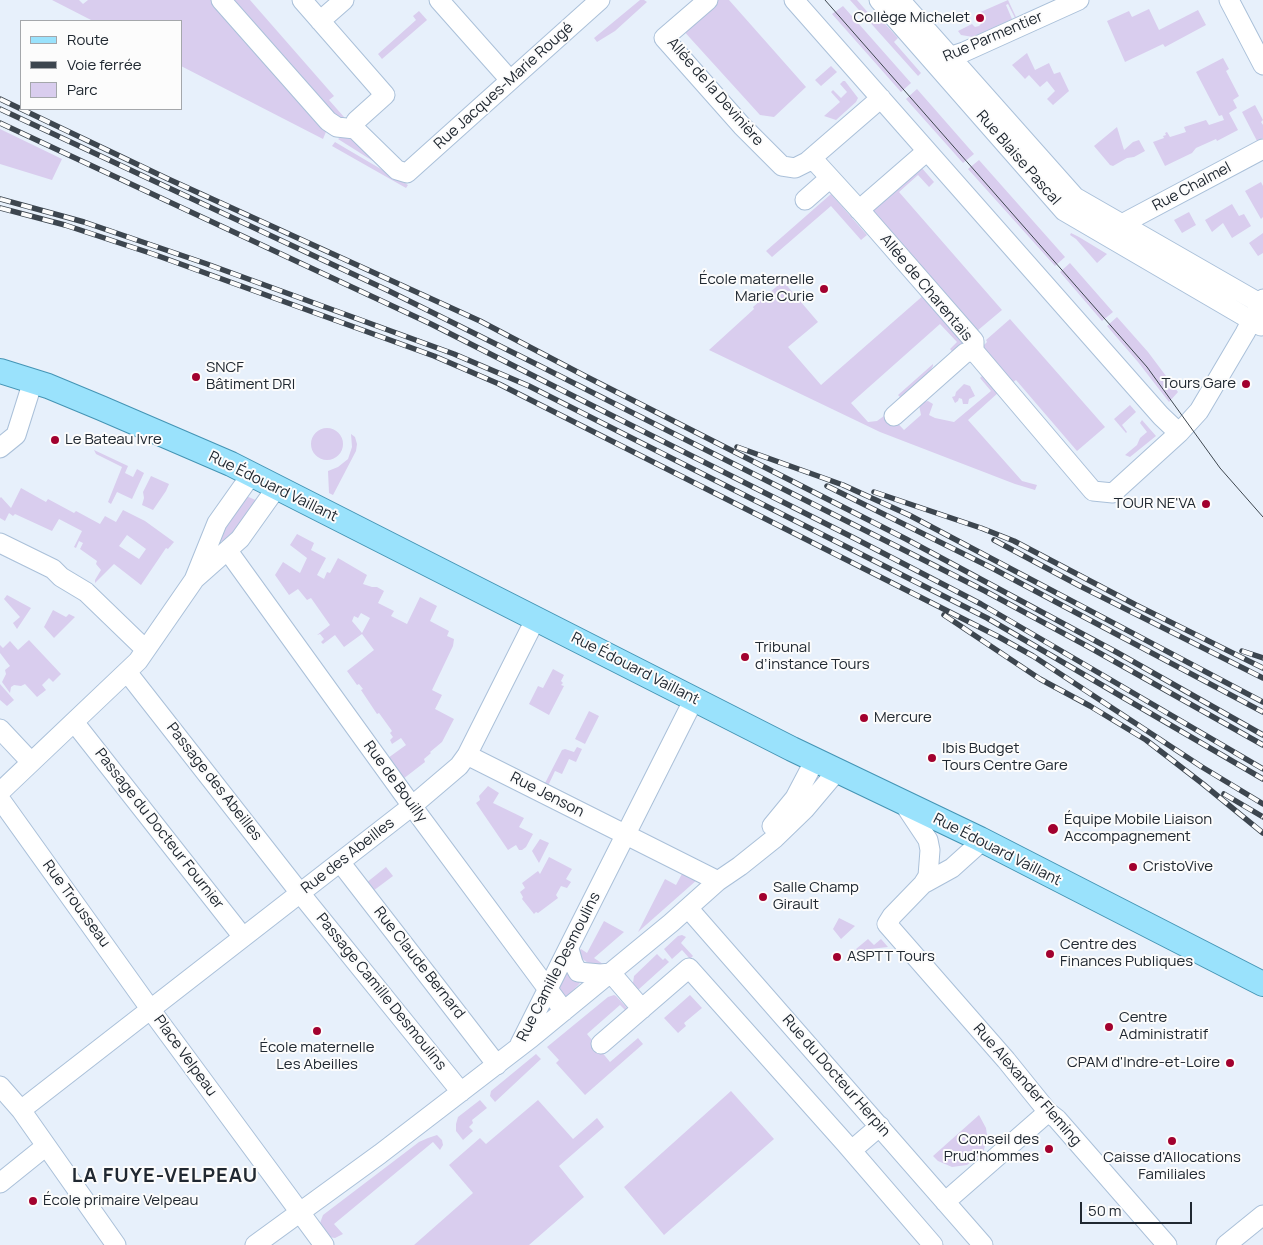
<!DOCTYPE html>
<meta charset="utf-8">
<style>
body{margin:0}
#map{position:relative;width:1263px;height:1245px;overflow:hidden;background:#e7f0fb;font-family:Manrope,sans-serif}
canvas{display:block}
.legend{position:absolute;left:20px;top:20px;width:162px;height:90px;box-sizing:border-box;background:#fcfcfc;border:1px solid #a4a7ab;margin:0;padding:6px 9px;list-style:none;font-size:15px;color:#202831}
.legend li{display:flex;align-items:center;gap:10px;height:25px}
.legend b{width:25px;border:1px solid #a4a7ab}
.scale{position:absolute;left:1080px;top:1202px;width:112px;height:22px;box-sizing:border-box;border:2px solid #202831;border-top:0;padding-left:6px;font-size:15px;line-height:18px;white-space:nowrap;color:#202831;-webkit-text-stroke:4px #fcfcfc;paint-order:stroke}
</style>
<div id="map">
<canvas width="1263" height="1245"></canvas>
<ul class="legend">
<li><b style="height:6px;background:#9ae2fc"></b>Route</li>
<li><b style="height:6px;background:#3d464f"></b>Voie ferrée</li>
<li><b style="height:14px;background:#d9cdee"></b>Parc</li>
</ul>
<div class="scale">50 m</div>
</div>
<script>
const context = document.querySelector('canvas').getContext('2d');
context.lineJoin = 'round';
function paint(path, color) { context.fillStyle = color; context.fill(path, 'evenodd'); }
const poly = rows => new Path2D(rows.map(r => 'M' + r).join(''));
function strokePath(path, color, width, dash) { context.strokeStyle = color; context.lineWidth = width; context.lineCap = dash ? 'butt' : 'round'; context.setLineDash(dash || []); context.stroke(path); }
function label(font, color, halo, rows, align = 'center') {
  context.font = font + ' Manrope,sans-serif'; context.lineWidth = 4; context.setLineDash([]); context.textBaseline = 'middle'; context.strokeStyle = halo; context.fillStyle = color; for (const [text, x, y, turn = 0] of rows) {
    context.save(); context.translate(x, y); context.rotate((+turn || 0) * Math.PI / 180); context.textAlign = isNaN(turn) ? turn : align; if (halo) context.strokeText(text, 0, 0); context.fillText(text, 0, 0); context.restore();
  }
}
paint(poly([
 [52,0,79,0,83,4,88,0,216,0,328,127,323,139,181,66,181,21,93,21],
 [226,0,250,0,334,96,329,100,344,117,338,120],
 [640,0,644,0,647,2,615,31,597,42,594,38],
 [712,0,729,0,806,87,774,117,760,115,681,28],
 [850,0,857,0,871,16,875,13,898,38,894,42,921,73,918,76],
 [1008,0,1016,17,1015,18,1008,4,1006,5,1012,19,973,37,961,35,958,31,972,24,975,27,979,26,981,24,976,14],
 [843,6,911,83,901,92,832,14],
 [1149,9,1159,30,1198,10,1206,25,1165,47,1163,44,1125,62,1107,21,1129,11,1132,17],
 [419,11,427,20,382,59,378,54,416,20,413,16],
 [1027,53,1035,70,1049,63,1054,74,1060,72,1069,91,1053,105,1047,99,1055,91,1047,81,1040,87,1029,75,1025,79,1012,65],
 [1223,58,1229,69,1226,71,1239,96,1233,100,1237,108,1229,113,1238,130,1217,141,1216,139,1196,148,1192,153,1165,166,1153,142,1164,138,1163,136,1166,135,1165,133,1167,132,1170,137,1186,132,1184,127,1206,120,1209,125,1224,120,1222,115,1219,116,1196,72],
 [831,66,837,72,821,86,815,80],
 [843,81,845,81,858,98,856,102,836,120,824,116,840,102,831,92,833,90,841,98,847,92,840,84],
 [917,89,974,154,963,163,906,99],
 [1255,105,1263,120,1261,122,1263,125,1263,138,1257,141,1242,112],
 [1117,127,1124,150,1133,142,1139,140,1145,151,1134,157,1127,158,1113,166,1110,165,1094,146],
 [0,129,62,159,52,180,0,164],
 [344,135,347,135,384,168,338,139],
 [335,142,408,185,406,188,332,146],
 [979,160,1065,257,1055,266,968,169],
 [921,167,934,182,929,187,918,175,899,192,1002,310,977,331,872,211],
 [1261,182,1263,186,1263,217,1261,219,1245,191],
 [831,194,867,235,861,240,831,206,772,257,766,251],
 [1232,204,1239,216,1244,214,1251,226,1232,238,1223,223,1212,232,1205,220],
 [1189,212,1196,225,1182,233,1174,220],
 [1071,233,1079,237,1107,254,1097,263,1076,239,1070,235],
 [1263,233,1263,253,1258,256,1249,243],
 [1070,263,1113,312,1102,321,1060,272],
 [783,281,818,322,788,347,821,385,925,294,965,341,965,345,955,355,950,349,957,342,940,324,851,403,868,422,877,421,888,413,904,430,921,415,919,405,923,402,928,401,933,404,929,415,935,418,954,422,991,391,980,378,984,374,999,392,968,420,1022,481,1037,485,1035,490,1015,484,880,432,709,350,754,309,753,307],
 [1117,317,1148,352,1178,392,1169,402,1138,362,1107,326],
 [1010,319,1105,427,1077,451,1016,380,1008,386,981,353,983,346,987,342,986,340],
 [933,364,933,366,929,373,903,400,898,395],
 [964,384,970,386,975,396,969,399,968,404,963,404,962,399,959,398,958,401,955,403,952,397,955,396,956,392],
 [1130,405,1136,412,1122,425,1127,432,1126,433,1114,419],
 [1142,420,1156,436,1130,457,1125,455,1137,445,1140,438,1147,432,1140,423],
 '311 444a16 16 0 1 1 32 0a16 16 0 1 1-32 0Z',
 [351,434,355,437,357,444,356,451,333,495,329,493,328,471,338,467,348,459,352,447],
 [94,450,128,466,125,473,133,477,137,469,144,473,132,499,117,492,111,504,108,502,122,467,96,454],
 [151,476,169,484,166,491,153,510,142,505,144,498,143,492],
 [21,488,46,502,48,499,74,513,76,511,100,524,105,516,116,522,123,510,145,521,174,542,168,549,166,548,141,585,114,564,95,583,95,580,101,570,96,564,97,561,80,549,83,543,79,541,76,548,74,547,82,531,59,519,52,531,15,514,13,516,9,513,5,521,0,518,0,498,1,497,11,508],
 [127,535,146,549,139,559,119,546],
 [246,496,258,501,225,544,217,538],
 [297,534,314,543,311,550,326,558,317,575,324,579,327,572,330,573,338,558,367,575,363,584,372,587,377,587,384,591,378,603,394,611,391,616,407,624,420,597,437,606,430,621,449,631,447,636,454,639,453,646,432,690,442,695,435,709,454,719,442,742,430,752,431,753,424,759,425,762,403,779,388,758,406,745,401,738,392,744,390,740,393,737,390,733,392,731,379,713,377,714,361,690,363,689,359,684,357,685,347,671,374,650,362,634,344,647,335,635,323,644,321,642,324,639,320,634,317,635,330,625,311,598,307,600,298,589,289,595,275,575,283,562,300,573,307,558,290,545],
 [361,613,370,618,362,633,352,621,354,616,358,618],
 [7,595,31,608,17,629,13,623,20,617,4,599],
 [53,610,66,617,69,614,75,617,54,638,44,627],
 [29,640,61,674,53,682,49,678,42,685,46,690,37,697,25,684,21,686,14,685,11,687,10,693,2,682,6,674,5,670,10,666,0,653,0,645,3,648,10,641,18,650],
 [553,669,564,675,561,681,563,683,561,685,564,686,549,715,529,704,538,686,543,688],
 [0,684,14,700,7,706,0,700],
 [589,711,599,716,585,744,575,739],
 [577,747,582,749,576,762,569,759,562,774,555,771,547,788,543,787,562,750,565,749,574,752],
 [488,786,499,793,493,803,524,818,519,827,533,834,526,847,522,850,519,850,516,845,508,850,476,803,480,800,479,796],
 [540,839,549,843,539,863,532,851],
 [549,857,572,869,566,879,571,882,567,888,561,886,556,895,558,898,538,913,536,912,534,914,522,899,523,897,520,892,525,888,522,883,538,871,540,874],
 [386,867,393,876,373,891,366,883],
 [683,872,698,879,638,932,665,879,676,885],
 [839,918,855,926,841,939,833,929],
 [604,921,624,932,594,958,603,964,599,966,591,965,581,958,579,951,581,949,587,953],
 [682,935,686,937,681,943,693,956,690,959,682,950,672,959,664,949,678,936],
 [868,939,874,945,881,939,888,947,870,949,862,955,856,949],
 [657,954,663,960,665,958,669,962,638,990,633,983,634,976],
 [567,972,580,983,569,995,564,997,558,988],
 [614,995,616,996,629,1010,628,1013,620,1005,587,1034,610,1062,638,1038,643,1044,585,1095,556,1063,559,1060,547,1047,608,997],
 [690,995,702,1008,684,1023,686,1026,678,1033,664,1018],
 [536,1054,541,1059,495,1102,490,1096,491,1091],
 [731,1091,774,1139,664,1235,624,1187],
 [480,1100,487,1108,472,1120,473,1123,469,1127,473,1131,463,1140,456,1131,456,1124,458,1117],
 [538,1100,573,1139,597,1118,604,1127,559,1166,584,1197,529,1245,414,1245,473,1193,449,1165,480,1138,486,1144],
 [979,1115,986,1128,987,1135,984,1150,979,1156,967,1165,952,1167,938,1161,933,1156],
 [437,1135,442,1140,443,1145,440,1150,433,1142,334,1224,343,1234,335,1238,328,1237,323,1231,320,1223,323,1215,419,1142,428,1138]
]), '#d9cdee');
const minor = poly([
 [221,0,328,121,337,127,355,129,397,170,407,173,600,0],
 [302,0,385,95,356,121,355,129],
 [439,0,510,80],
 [708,0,664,38,742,126,782,166,795,168,807,162,881,98],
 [794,0,1161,416,1179,433],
 [879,0,1064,211,1261,326],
 [900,0,1075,197,1263,305],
 [1229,0,1263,65],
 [320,21,344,0],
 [940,60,964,52,1079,0],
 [812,158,864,215,974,341,974,351,1093,491,1113,493,1179,433,1199,411,1245,333,1263,299],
 [805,200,830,178],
 [859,210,927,151],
 [1122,224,1263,149],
 [894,416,965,353,974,351],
 [0,448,16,435,33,381],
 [0,543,53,569,61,577,86,592,145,649],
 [228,551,412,806,564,1011],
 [196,578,240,539,277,487],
 [127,672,300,893,461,1092],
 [74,722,243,937],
 [0,729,31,762],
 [467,755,718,881],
 [0,792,138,661,194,580,217,523,251,475],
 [0,799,156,1017,324,1245],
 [904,804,928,840,930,850,928,876,923,884,892,916,887,924,1006,1060,1048,1112,1057,1119,1167,1245],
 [772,826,795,798,815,760],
 [340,862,497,1065],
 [923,884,952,868,982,841],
 [688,908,983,1245],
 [569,949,573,963,578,972,600,974,611,973,642,1009],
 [520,1044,694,699],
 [601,1044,689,968,845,1143,933,1245],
 [0,1086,21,1110,116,1245],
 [21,1110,412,806,459,766,467,755,536,618],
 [852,1150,880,1126],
 [0,1183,46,1146],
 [945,1202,1048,1112],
 [255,1245,380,1154,531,1038,671,923,718,881,740,866,775,838,805,809,837,771],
 [1226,1245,1263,1215]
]);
const major = poly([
 [0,371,48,386,101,408,231,464,792,749,980,839,1263,984]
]);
strokePath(minor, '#aac0d9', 21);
strokePath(major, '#4494b4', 26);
strokePath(minor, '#fff', 19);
strokePath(major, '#9ae2fc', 24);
strokePath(poly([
 [825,0,1147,367,1220,468,1263,517]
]), '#3d464f', 1);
const rail = poly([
 [0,99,166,178,480,321,585,376,906,539,1118,653,1263,735],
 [0,109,387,290,536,364,985,591,1087,646,1263,745],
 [0,123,431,324,854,538,981,604,1263,769],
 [0,199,84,222,207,264,454,354,529,386,987,618,1263,779],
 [0,208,65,225,153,254,434,356,499,384,999,637,1033,656,1202,767,1263,804],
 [737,447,843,485,909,515,1263,702],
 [827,486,992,568,1263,712],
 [874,492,981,528,1014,541,1136,605,1263,668],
 [994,540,1080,586,1263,678],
 [944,615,1040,679,1090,706,1146,740,1203,784,1263,833],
 [1242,651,1263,658],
 [1224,794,1263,817]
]);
strokePath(rail, '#3d464f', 5.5);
strokePath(rail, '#fcfcfc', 4, [11]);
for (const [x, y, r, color] of [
 [980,18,5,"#a2012e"],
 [824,289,5,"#a2012e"],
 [196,377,5,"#a2012e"],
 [1246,384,5,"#a2012e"],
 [55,440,5,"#a2012e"],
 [1206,504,5,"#a2012e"],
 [745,657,5,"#a2012e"],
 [864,718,5,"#a2012e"],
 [932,758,5,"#a2012e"],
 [1053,829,6,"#a2012e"],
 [1133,867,5,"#a2012e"],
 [763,897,5,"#a2012e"],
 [1050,954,5,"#a2012e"],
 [837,957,5,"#a2012e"],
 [1109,1027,5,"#a2012e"],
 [317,1031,5,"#a2012e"],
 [1230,1063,5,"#a2012e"],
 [1172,1141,5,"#a2012e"],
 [1049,1149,5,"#a2012e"],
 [33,1201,5,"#a2012e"]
]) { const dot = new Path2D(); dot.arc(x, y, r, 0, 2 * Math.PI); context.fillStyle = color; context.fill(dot); strokePath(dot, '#fcfcfc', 2); }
label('15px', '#202831', '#fcfcfc', [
 ["Collège Michelet",970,18,"right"],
 ["École maternelle",814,280,"right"],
 ["Marie Curie",814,297,"right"],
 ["SNCF",206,368],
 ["Bâtiment DRI",206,385],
 ["Tours Gare",1236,384,"right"],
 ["Le Bateau Ivre",65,440],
 ["TOUR NE'VA",1196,504,"right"],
 ["Tribunal",755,648],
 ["d’instance Tours",755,665],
 ["Mercure",874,718],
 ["Ibis Budget",942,749],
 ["Tours Centre Gare",942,766],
 ["Équipe Mobile Liaison",1064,820],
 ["Accompagnement",1064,837],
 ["CristoVive",1143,867],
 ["Salle Champ",773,888],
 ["Girault",773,905],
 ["Centre des",1060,945],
 ["Finances Publiques",1060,962],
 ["ASPTT Tours",847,957],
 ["Centre",1119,1018],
 ["Administratif",1119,1035],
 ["École maternelle",317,1048,"center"],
 ["Les Abeilles",317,1065,"center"],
 ["CPAM d'Indre-et-Loire",1220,1063,"right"],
 ["Conseil des",1039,1140,"right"],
 ["Prud'hommes",1039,1157,"right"],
 ["Caisse d'Allocations",1172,1158,"center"],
 ["Familiales",1172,1175,"center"],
 ["École primaire Velpeau",43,1201]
], 'left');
label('15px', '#202831', '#fcfcfc', [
 ["Rue Parmentier",993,37,-23],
 ["Rue Jacques-Marie Rougé",504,86,-42],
 ["Allée de la Devinière",715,92,49],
 ["Rue Blaise Pascal",1018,158,49],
 ["Rue Chalmel",1192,187,-28],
 ["Allée de Charentais",926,288,50],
 ["Rue Édouard Vaillant",273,487,26],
 ["Rue Édouard Vaillant",635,669,27],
 ["Passage des Abeilles",214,782,52],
 ["Rue de Bouilly",395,782,54],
 ["Rue Jenson",547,795,27],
 ["Passage du Docteur Fournier",159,829,52],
 ["Rue Édouard Vaillant",997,850,27],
 ["Rue des Abeilles",348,856,-38],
 ["Rue Trousseau",76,904,54],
 ["Rue Claude Bernard",419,963,52],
 ["Rue Camille Desmoulins",559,967,-63],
 ["Passage Camille Desmoulins",381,992,51],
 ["Place Velpeau",185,1056,54],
 ["Rue du Docteur Herpin",836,1076,49],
 ["Rue Alexander Fleming",1027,1085,49]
]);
context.letterSpacing = '1px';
label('bold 20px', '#202831', '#fcfcfc', [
 ["LA FUYE-VELPEAU",165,1176]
]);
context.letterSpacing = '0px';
</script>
